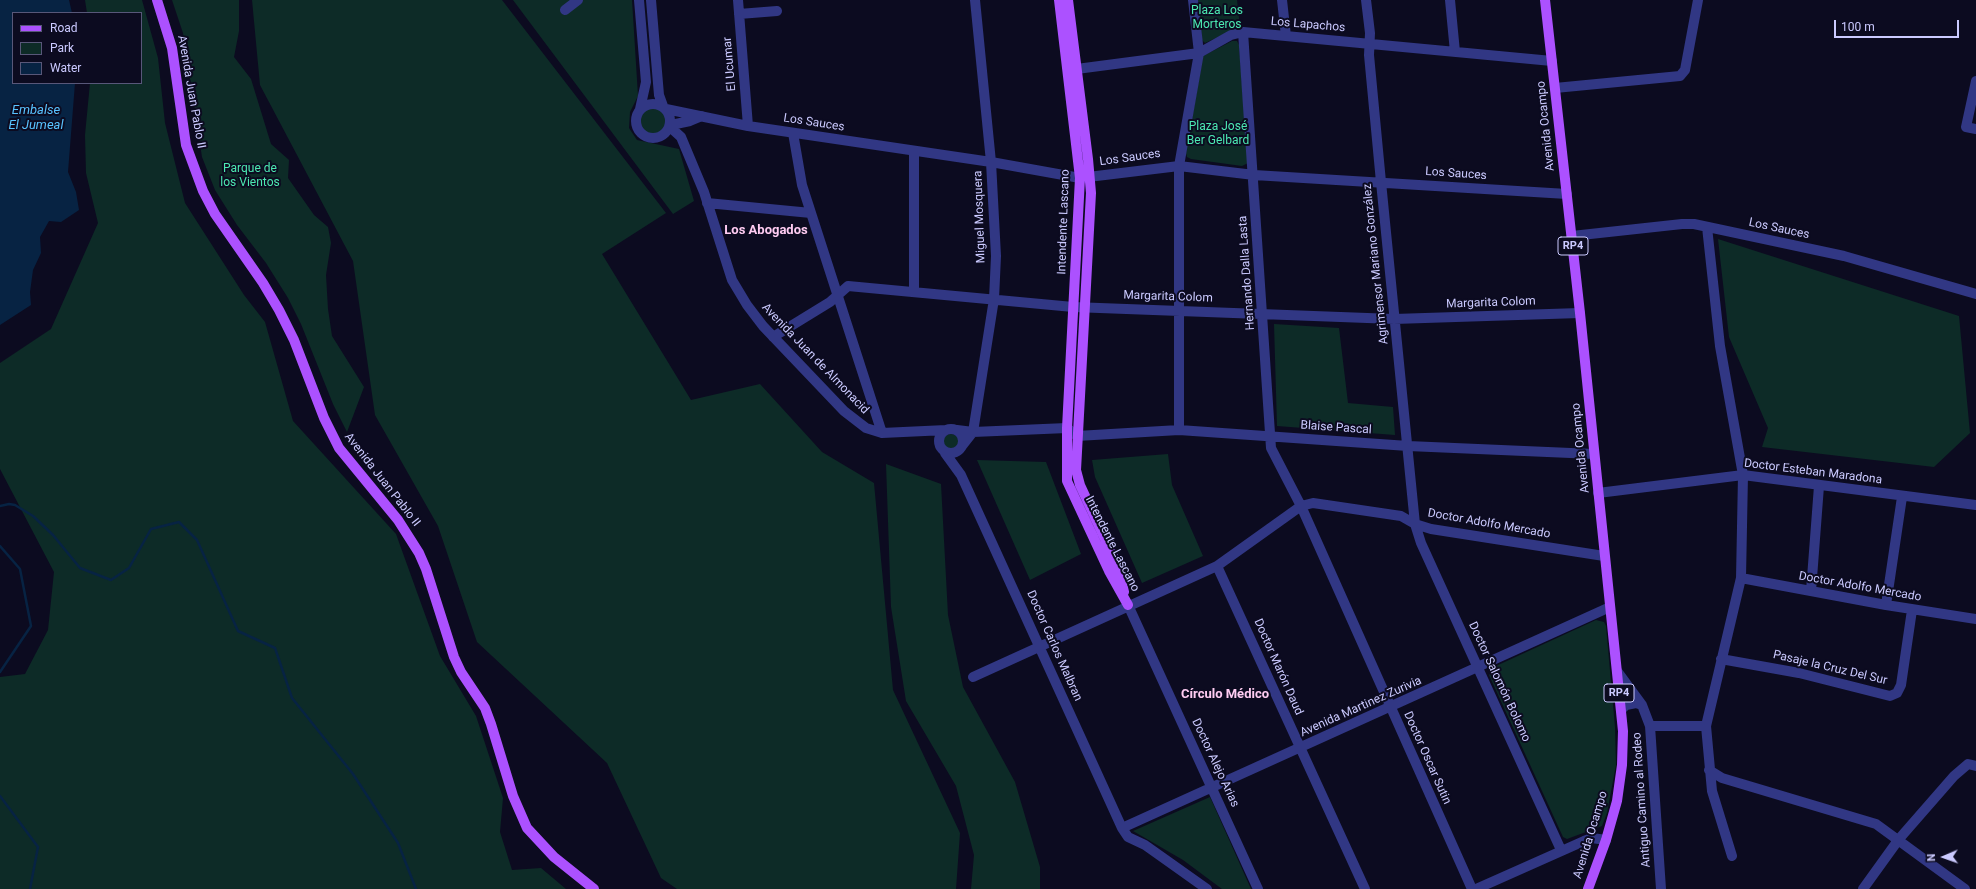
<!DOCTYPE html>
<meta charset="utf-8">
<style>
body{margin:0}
#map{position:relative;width:1976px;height:889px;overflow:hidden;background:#0c0b20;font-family:Roboto,sans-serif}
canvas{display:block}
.legend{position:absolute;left:12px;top:12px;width:130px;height:72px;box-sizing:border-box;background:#0c0b20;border:1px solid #585779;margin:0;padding:5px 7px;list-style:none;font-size:12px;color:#cbcaff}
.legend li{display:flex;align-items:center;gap:8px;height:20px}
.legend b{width:20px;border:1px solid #585779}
.north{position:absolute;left:1924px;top:837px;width:40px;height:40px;-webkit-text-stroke:3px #0c0b20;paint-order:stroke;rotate:268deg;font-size:11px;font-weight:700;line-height:16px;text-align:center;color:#cbcaff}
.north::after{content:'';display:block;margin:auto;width:14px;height:18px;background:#cbcaff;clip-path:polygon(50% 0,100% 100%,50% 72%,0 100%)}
.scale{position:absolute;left:1834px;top:20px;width:125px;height:18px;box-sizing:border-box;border:2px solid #cbcaff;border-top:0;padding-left:5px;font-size:12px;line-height:14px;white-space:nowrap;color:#cbcaff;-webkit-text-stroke:3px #0c0b20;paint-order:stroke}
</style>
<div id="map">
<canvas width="1976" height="889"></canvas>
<ul class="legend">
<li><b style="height:5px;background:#ac51ff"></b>Road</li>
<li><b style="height:11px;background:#0d2b27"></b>Park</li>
<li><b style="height:11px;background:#072343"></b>Water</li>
</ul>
<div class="north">N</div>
<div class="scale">100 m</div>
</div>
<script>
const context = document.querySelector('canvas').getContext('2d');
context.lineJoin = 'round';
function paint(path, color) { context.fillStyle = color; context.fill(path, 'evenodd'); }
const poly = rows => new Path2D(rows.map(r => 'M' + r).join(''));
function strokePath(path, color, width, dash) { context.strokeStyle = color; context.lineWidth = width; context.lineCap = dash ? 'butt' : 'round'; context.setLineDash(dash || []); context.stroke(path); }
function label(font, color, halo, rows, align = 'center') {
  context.font = font + ' Roboto,sans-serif'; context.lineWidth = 4; context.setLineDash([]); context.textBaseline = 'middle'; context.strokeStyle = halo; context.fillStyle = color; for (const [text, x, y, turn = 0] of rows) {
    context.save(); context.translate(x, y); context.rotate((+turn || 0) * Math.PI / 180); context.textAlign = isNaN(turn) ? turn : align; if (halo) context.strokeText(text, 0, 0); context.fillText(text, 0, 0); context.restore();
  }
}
paint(poly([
 [85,0,142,0,158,58,165,123,185,203,244,295,265,322,293,421,396,534,440,656,476,716,503,798,500,832,512,870,541,868,566,889,0,889,0,677,25,674,48,630,54,572,0,469,0,363,51,329,98,223,86,173,85,135,90,83,141,83,141,13,87,13],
 [172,0,239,0,239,31,234,57,251,79,271,144,289,160,288,178,314,215,328,227,331,243,326,275,328,309,332,336,364,387,347,432,333,404,301,324,288,298,266,263,237,225,215,190,202,157,183,33],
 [252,0,502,0,666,213,602,254,691,400,760,384,822,452,874,483,893,690,960,833,956,889,677,889,661,878,607,763,477,642,438,526,375,415,353,261,260,85],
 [513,0,632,0,638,96,630,112,629,128,637,140,679,149,694,201,673,214],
 [1198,0,1237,0,1240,27,1205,43,1202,40],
 [1232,41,1237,41,1239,45,1248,163,1242,166,1191,159,1187,157,1186,153,1203,56],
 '640 121a13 13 0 1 1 26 0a13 13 0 1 1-26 0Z',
 [1718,239,1959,316,1970,433,1934,467,1762,447,1768,428,1729,337],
 [1274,324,1339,328,1348,403,1393,407,1395,435,1277,426],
 '943 442a8 8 0 1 1 16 0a8 8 0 1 1-16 0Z',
 [1168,454,1172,485,1203,556,1142,583,1095,477,1092,460],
 [977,460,1046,462,1081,554,1030,580],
 [886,464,941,484,948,615,963,687,1015,782,1040,867,1040,889,971,889,974,855,956,786,906,701,891,607],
 [1596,620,1604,622,1606,626,1615,727,1616,765,1607,813,1602,826,1567,839,1563,837,1489,675,1496,666],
 [1210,797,1251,889,1222,889,1183,860,1133,831]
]), '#0d2b27');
paint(poly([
 [0,0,69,0,72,13,13,13,13,83,75,83,68,172,76,192,79,210,61,222,49,221,40,237,41,253,33,270,30,292,31,305,0,325]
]), '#072343');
strokePath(poly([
 [0,506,9,504,15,505,33,516,53,535,80,568,111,580,129,568,151,529,179,522,197,540,238,631,275,648,292,698,353,774,398,843,416,889],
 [0,546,20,569,31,626,0,672],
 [0,796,38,847,30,889]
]), '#072343', 2.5);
strokePath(poly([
 [639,0,646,82,640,109],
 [651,0,659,95,663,106],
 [738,0,748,126],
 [1282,0,1286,36],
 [1366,0,1370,33,1369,55,1381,182,1415,524,1421,543,1561,850],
 [1450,0,1455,52],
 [565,10,578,0],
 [739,14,777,11],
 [1243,32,1271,448,1301,506,1472,889],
 [1069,70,1199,53,1231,35,1243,32,1552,61],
 [1976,81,1966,127,1976,129],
 [1555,88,1680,76,1685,70,1698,0],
 '636 121a17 17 0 1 1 34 0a17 17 0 1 1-34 0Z',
 [666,109,748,126,991,162,1080,178,1179,166,1254,175,1567,194],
 [671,125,690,121,702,116],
 [670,127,681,137,704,192,732,280,747,305,763,326,844,411,866,428,882,433,946,430],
 [793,133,802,185,882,433],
 [707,203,811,213],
 [1707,227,1720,346,1743,475,1741,578,1706,726,1712,791,1732,856],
 [1572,236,1682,224,1694,224,1844,256,1976,294],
 [914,292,914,151],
 [773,337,830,302,848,286,1073,307,1394,319,1580,313],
 '939 441a12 12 0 1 1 24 0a12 12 0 1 1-24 0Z',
 [957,430,973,432,1067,428,1077,436,1179,430,1408,446,1594,454],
 [1179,430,1179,166,1199,53,1193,0],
 [962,446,973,432,994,299,996,256,991,162,975,0],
 [945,453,961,475,1122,828,1128,837,1145,845,1207,889],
 [1598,493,1743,475,1976,505],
 [1217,566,1365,889],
 [1741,578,1886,605,1976,619],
 [1811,591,1819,486],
 [1128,605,1258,889],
 [1886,605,1902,497],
 [1721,659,1799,673,1890,696,1897,693,1901,685,1912,610],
 [1617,671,1642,705,1650,726,1661,889],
 [973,677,1217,566,1301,506,1313,503,1401,516,1415,524,1431,529,1604,556],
 [1621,710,1626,705,1636,703,1642,705],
 [1650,726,1706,726],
 [1709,770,1722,778,1876,824,1965,889],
 [1122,828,1610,607],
 [1476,889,1584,841,1592,838,1606,840],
 [1863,889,1899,839,1954,776,1968,764,1976,766]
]), '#313784', 10);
strokePath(poly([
 [157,0,172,48,186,145,203,191,215,214,263,283,279,310,294,340,324,418,339,448,398,520,419,553,426,569,454,657,461,672,485,708,491,724,513,796,527,828,554,857,594,889],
 [1059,0,1080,178,1067,428,1067,481,1109,571,1128,605],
 [1068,0,1088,159,1091,193,1076,470,1080,485,1118,567,1124,592],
 [1545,0,1580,313,1623,731,1622,765,1617,801,1606,840,1588,889]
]), '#ac51ff', 10);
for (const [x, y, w] of [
 [1573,246,30],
 [1619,693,30]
]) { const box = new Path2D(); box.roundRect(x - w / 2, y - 9, w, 18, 3); context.fillStyle = '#0c0b20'; context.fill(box); strokePath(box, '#cbcaff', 1); }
label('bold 11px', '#cbcaff', null, [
 ["RP4",1573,246],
 ["RP4",1619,693]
]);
label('12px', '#4ce9b2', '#0c0b20', [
 ["Plaza Los",1217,11],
 ["Morteros",1217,25],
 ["Plaza José",1218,127],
 ["Ber Gelbard",1218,141],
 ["Parque de",250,169],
 ["los Vientos",250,183]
]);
label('12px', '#cbcaff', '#0c0b20', [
 ["Los Lapachos",1308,25,5],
 ["El Ucumar",730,64,-95],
 ["Avenida Juan Pablo II",191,92,80],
 ["Los Sauces",814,123,9],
 ["Avenida Ocampo",1546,126,-96],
 ["Los Sauces",1130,158,-8],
 ["Los Sauces",1456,174,4],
 ["Miguel Mosquera",980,217,-92],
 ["Intendente Lascano",1064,222,-88],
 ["Los Sauces",1779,229,12],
 ["Agrimensor Mariano González",1376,264,-96],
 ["Hernando Dalla Lasta",1247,273,-94],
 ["Margarita Colom",1168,297,2],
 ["Margarita Colom",1491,303,-2],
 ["Avenida Juan de Almonacid",815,359,46],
 ["Blaise Pascal",1336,428,4],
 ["Avenida Ocampo",1581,448,-96],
 ["Doctor Esteban Maradona",1813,472,7],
 ["Avenida Juan Pablo II",382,480,52],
 ["Doctor Adolfo Mercado",1489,524,10],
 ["Intendente Lascano",1112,544,63],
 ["Doctor Adolfo Mercado",1860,587,10],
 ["Doctor Carlos Malbran",1054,646,66],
 ["Doctor Marón Daud",1278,667,66],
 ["Pasaje la Cruz Del Sur",1830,668,13],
 ["Doctor Salomón Bolomo",1499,682,65],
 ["Avenida Martinez Zurivia",1361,707,-24],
 ["Doctor Oscar Sutin",1427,758,66],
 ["Doctor Alejo Arias",1215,763,65],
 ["Antiguo Camino al Rodeo",1642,800,-94],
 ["Avenida Ocampo",1591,835,-73]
]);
label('italic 13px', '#58c3ff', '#0c0b20', [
 ["Embalse",36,111],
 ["El Jumeal",36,126]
]);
label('bold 13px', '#ffccf2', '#0c0b20', [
 ["Los Abogados",766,231],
 ["Círculo Médico",1225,695]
]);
</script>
